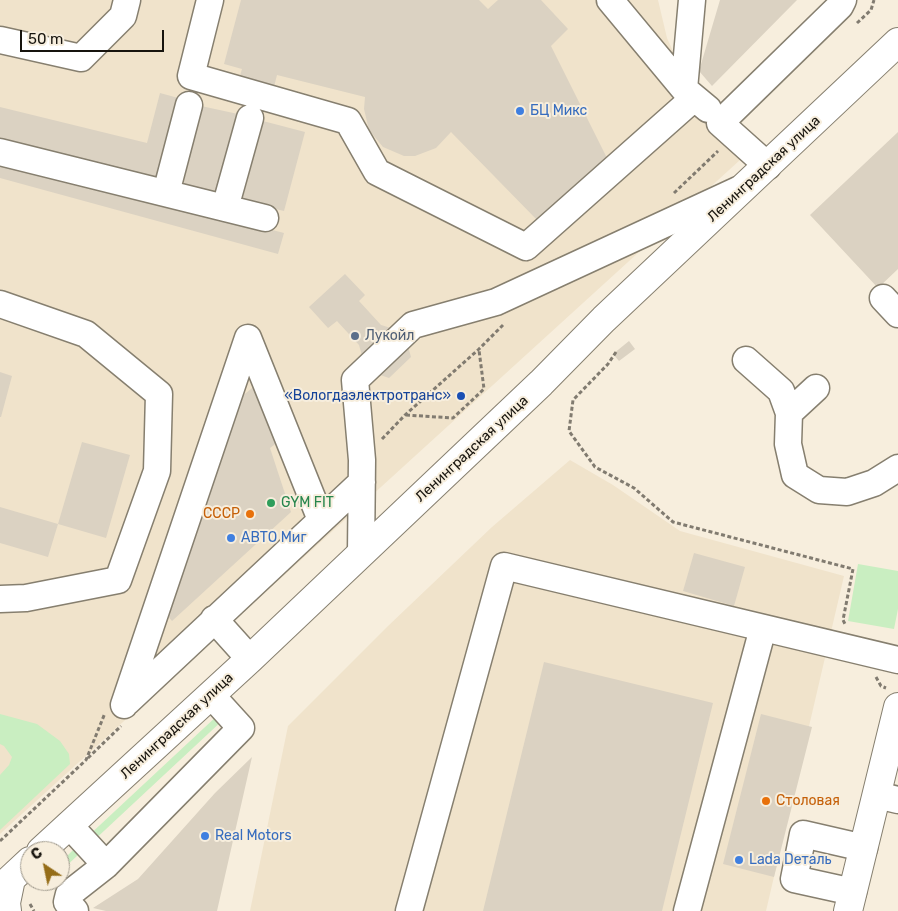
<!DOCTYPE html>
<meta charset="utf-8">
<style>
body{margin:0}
#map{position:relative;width:898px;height:911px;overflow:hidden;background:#f7eedd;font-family:Rubik,sans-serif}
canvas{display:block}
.north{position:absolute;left:20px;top:841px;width:50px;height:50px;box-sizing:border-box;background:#f7eedd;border:1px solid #9d978a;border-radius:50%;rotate:326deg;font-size:14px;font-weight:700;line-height:20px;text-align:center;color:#17140e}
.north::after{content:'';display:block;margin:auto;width:18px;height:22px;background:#956d18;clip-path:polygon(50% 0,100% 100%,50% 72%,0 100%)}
.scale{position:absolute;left:20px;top:30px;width:144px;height:22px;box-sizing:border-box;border:2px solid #17140e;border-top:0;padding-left:6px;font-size:15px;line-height:18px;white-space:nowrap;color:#17140e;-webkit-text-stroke:4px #f7eedd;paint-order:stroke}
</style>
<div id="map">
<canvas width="898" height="911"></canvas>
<div class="north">С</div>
<div class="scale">50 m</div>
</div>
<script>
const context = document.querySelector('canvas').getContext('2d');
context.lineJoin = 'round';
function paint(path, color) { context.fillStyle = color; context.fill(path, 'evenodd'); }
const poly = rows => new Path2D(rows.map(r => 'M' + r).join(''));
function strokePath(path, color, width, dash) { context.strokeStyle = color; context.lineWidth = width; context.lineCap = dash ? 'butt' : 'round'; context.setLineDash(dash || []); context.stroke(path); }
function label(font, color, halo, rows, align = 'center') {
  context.font = font + ' Rubik,sans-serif'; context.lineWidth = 4; context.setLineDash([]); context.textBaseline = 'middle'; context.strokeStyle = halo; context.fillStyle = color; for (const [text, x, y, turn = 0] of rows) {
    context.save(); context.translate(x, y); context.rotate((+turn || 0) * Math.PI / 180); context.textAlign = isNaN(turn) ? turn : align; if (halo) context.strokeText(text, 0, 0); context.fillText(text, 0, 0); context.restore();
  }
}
paint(poly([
 [0,0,658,0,667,38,681,69,751,150,0,834],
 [570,460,613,485,680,531,844,576,766,911,250,911,288,726,388,626,492,527]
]), '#f0e3cb');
paint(poly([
 [858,564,898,571,898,609,894,629,848,621],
 [0,714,37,724,60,741,69,754,70,764,0,830,0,775,9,765,12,757,4,746,0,744],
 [219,714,224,719,90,844,85,839],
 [73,850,78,855,60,872,60,863]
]), '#c9eec1');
paint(poly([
 [241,0,479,0,488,9,498,0,541,0,568,29,551,46,607,158,539,222,451,132,436,148,415,156,404,156,383,147,369,130,364,109,365,97,277,75,273,91,238,82,242,69,224,64],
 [720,0,797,0,712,86,699,71],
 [160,93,182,99,161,180,0,140,0,107,147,143],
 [201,106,238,114,220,194,183,186],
 [263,121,305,132,284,211,242,201],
 [898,132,898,269,878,288,810,215],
 [0,159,284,233,278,254,0,178],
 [345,274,365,295,359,301,381,325,404,332,411,357,389,378,366,370,359,345,337,321,328,328,309,307],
 [629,341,635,349,619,361,613,354],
 [0,372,12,376,1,417,0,417],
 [257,384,282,439,270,448,291,512,172,621,161,608,235,402],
 [82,442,130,455,106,538,58,524],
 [0,507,58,524,48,557,0,543],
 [694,553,745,567,734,606,683,591],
 [544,662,713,703,662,911,483,911],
 [761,714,812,727,774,877,723,864],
 [252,757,217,911,106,911,93,908,138,879,215,793]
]), '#dbd2c2');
const minor = poly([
 [210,0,191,76,348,121,377,172,526,247,694,98],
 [610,0,684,89,708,109],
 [0,40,81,58,123,16,127,0],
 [684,89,692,0],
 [0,152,265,218],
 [768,166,720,123,840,6,843,0],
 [166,193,189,105],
 [225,208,250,118],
 [883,298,898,314],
 [0,304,86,334,159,394,157,471,118,580,26,598,0,599],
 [746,360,781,391,789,413,788,444,795,475,819,490,847,492,874,483,898,468],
 [789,413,816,388],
 [361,553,362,460,355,380,413,325,496,302,738,190],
 [214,619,250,659],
 [127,702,362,482],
 [124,705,248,338,321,520],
 [877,795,898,800],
 [69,825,106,865],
 [853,892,794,879,803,834,864,848],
 [75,911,67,902,69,894,106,865,241,728,211,695],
 [409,911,504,566,898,660],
 [687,911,763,628]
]);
const major = poly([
 [41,851,250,659,541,383,604,319,898,42],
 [0,889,30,861],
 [7,911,6,903,11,879],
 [848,911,898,707]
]);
strokePath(minor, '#867f6f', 29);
strokePath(major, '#867f6f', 30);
strokePath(poly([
 [857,23,871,10,874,0],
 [674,193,718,151],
 [616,352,608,364,573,400,569,431,595,467,634,488,673,522,853,569,843,620,845,624],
 [406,415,453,418,484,389,479,350],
 [382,439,405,415,479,349,503,325],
 [876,677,881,686,886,688],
 [88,758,121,726],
 [0,841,86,760,105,713],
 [30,904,34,911]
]), '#817b70', 3, [4, 2.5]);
strokePath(minor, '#fff', 26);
strokePath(major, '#fff', 28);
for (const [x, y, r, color] of [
 [520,111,5,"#3f7fe0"],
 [355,336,5,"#5c6f8a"],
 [461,396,5,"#1a4fb4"],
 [271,503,5,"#2e9e5b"],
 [250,514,5,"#e8710a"],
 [231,538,5,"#3f7fe0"],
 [766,801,5,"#e8710a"],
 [205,836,5,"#3f7fe0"],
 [739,860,5,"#3f7fe0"]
]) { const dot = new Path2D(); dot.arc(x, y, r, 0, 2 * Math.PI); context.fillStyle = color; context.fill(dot); strokePath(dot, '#f7eedd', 2); }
label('14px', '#366cbe', '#f7eedd', [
 ["БЦ Микс",530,111],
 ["АВТО Миг",241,538],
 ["Real Motors",215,836],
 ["Lada Dеталь",749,860]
], 'left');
label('14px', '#17140e', '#f7eedd', [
 ["Ленинградская улица",764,169,-43],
 ["Ленинградская улица",472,449,-43],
 ["Ленинградская улица",177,726,-43]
]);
label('14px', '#4e5e75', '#f7eedd', [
 ["Лукойл",365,336]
], 'left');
label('14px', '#164399', '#f7eedd', [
 ["«Вологдаэлектротранс»",451,396]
], 'right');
label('14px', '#27864d', '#f7eedd', [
 ["GYM FIT",281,503]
], 'left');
label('14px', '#c56008', '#f7eedd', [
 ["СССР",240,514],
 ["Столовая",776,801,"left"]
], 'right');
</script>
